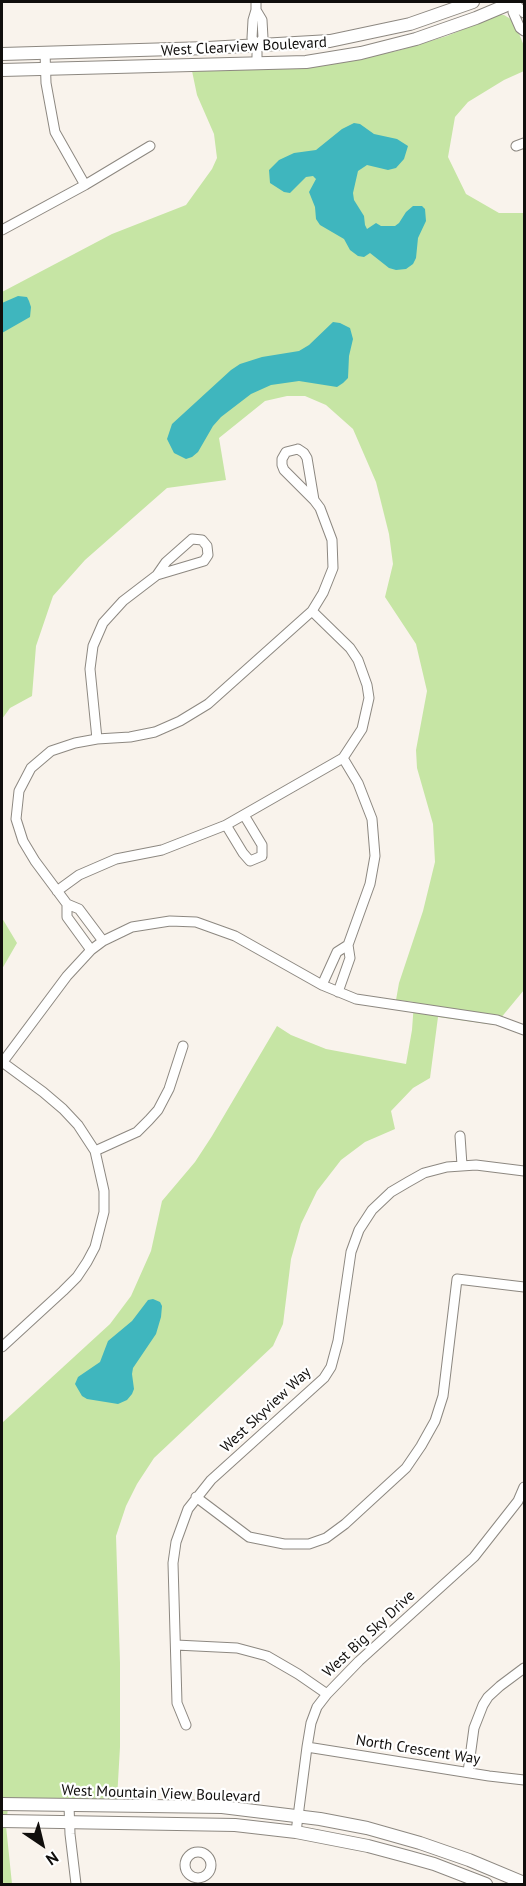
<!DOCTYPE html>
<style>
body{margin:0}
#map{position:relative;width:526px;height:1886px;overflow:hidden;background:#f9f3ec;font-family:"PT Sans",sans-serif}
canvas{display:block}
.frame{position:absolute;inset:0;border:3px solid #100e0c;pointer-events:none}
.north{position:absolute;left:12px;top:1814px;width:60px;height:60px;-webkit-text-stroke:4px #fff;paint-order:stroke;rotate:145deg;font-size:16px;font-weight:700;line-height:24px;text-align:center;color:#100e0c}
.north::after{content:'';display:block;margin:auto;width:21px;height:27px;background:#100e0c;clip-path:polygon(50% 0,100% 100%,50% 72%,0 100%)}
</style>
<div id="map">
<canvas width="526" height="1886"></canvas>
<div class="frame"></div>
<div class="north">N</div>
</div>
<script>
const context = document.querySelector('canvas').getContext('2d');
context.lineJoin = 'round';
function paint(path, color) { context.fillStyle = color; context.fill(path, 'evenodd'); }
const poly = rows => new Path2D(rows.map(r => 'M' + r).join(''));
function strokePath(path, color, width, dash) { context.strokeStyle = color; context.lineWidth = width; context.lineCap = dash ? 'butt' : 'round'; context.setLineDash(dash || []); context.stroke(path); }
function label(font, color, halo, rows, align = 'center') {
  context.font = font + ' "PT Sans",sans-serif'; context.lineWidth = 4.5; context.setLineDash([]); context.textBaseline = 'middle'; context.strokeStyle = halo; context.fillStyle = color; for (const [text, x, y, turn = 0] of rows) {
    context.save(); context.translate(x, y); context.rotate((+turn || 0) * Math.PI / 180); context.textAlign = isNaN(turn) ? turn : align; if (halo) context.strokeText(text, 0, 0); context.fillText(text, 0, 0); context.restore();
  }
}
paint(poly([
 [498,15,504,15,514,21,524,46,524,71,504,80,468,102,455,117,448,157,466,194,499,213,524,213,524,990,495,1025,438,1017,430,1078,413,1088,391,1111,395,1129,365,1142,341,1160,317,1191,301,1224,291,1259,283,1324,273,1346,154,1458,137,1484,126,1506,116,1536,120,1663,120,1747,117,1799,9,1798,6,1826,12,1884,2,1884,2,1423,110,1324,131,1296,151,1251,162,1201,195,1162,212,1136,277,1026,291,1035,326,1049,406,1064,412,1030,414,1002,396,1000,399,983,423,911,435,862,433,824,417,768,416,750,427,691,416,644,385,597,393,564,389,534,376,482,353,429,326,405,305,396,287,396,265,401,219,438,226,480,167,488,85,560,53,596,36,646,32,696,10,708,2,719,2,292,112,234,186,205,212,169,217,158,214,134,197,95,192,71,280,68,341,62,397,51,447,36],
 [2,918,17,943,2,969]
]), '#c6e5a4');
paint(poly([
 [354,123,360,124,374,134,397,139,408,146,404,159,396,168,388,170,367,165,358,171,353,193,354,200,364,216,365,225,367,229,376,223,381,226,395,226,399,223,406,212,413,206,422,206,425,209,426,221,418,238,416,258,413,264,406,269,396,270,389,268,370,253,364,257,358,256,350,250,344,239,320,225,316,219,315,207,309,192,316,179,313,176,306,177,290,193,284,192,270,183,269,170,279,160,294,153,316,150,342,129],
 [18,296,27,297,29,301,31,307,30,317,2,333,2,303],
 [333,322,340,323,350,328,353,339,349,356,348,378,343,383,337,387,299,381,271,385,251,394,221,417,213,426,198,452,192,457,186,459,174,453,167,439,172,424,231,370,240,364,262,357,299,351,309,345],
 [153,1299,160,1302,162,1306,161,1317,156,1334,133,1368,132,1374,134,1389,132,1394,127,1400,118,1404,87,1399,82,1396,75,1384,78,1377,100,1362,108,1341,132,1321,148,1300]
]), '#3fb6be');
const street = poly([
 [256,2,256,10,253,20,252,38,257,46,257,63],
 [514,2,513,12,520,28,524,31],
 [514,2,524,13],
 [256,10,262,20,263,38,257,46],
 [45,52,46,83,55,132,85,185],
 [516,146,524,143],
 [2,230,85,185,150,146],
 [298,449,304,453,307,458,314,500,284,470,282,465,282,459,286,452,298,449],
 [192,539,202,540,207,546,208,555,204,561,157,575,166,562,192,539],
 [97,739,90,669,93,646,103,623,123,601,157,575],
 [226,825,243,853,250,861,262,856,262,845,244,815],
 [57,891,79,875,116,859,162,850,226,825,343,758,362,729,369,698,367,685,358,660,350,648,312,611],
 [67,904,79,909,103,941],
 [91,950,67,917,67,904,35,861,23,841,16,819,19,791,31,768,51,751,75,743,97,739,130,737,155,732,180,721,208,704,312,611,323,593,333,568,332,540,320,508,314,500],
 [322,985,337,952,348,945],
 [338,992,350,958,348,945,370,884,375,856,372,819,358,783,343,758],
 [2,1063,67,976,91,950,103,941,132,927,170,921,196,922,235,936,322,985,356,999,497,1020,524,1030],
 [460,1136,462,1165],
 [95,1151,137,1132,149,1120,158,1110,169,1089,183,1046],
 [2,1347,63,1291,77,1277,87,1262,95,1247,104,1212,104,1191,95,1151,78,1125,63,1109,43,1092,2,1062],
 [196,1497,249,1537,284,1544,309,1544,326,1538,345,1524,406,1468,421,1446,435,1421,443,1396,457,1279,524,1287],
 [176,1645,237,1648,267,1656,298,1674,327,1694],
 [186,1725,177,1703,173,1563,176,1542,188,1509,211,1480,324,1378,331,1367,338,1341,351,1252,359,1230,372,1210,391,1192,408,1182,424,1173,447,1167,476,1165,524,1171],
 [307,1747,489,1776,524,1780],
 [468,1772,474,1728,483,1705,488,1697,500,1686,524,1668],
 [69,1805,70,1834,76,1884],
 [296,1832,307,1747,311,1723,317,1707,327,1694,359,1661,474,1557,518,1501,524,1487],
 '185 1865a13 13 0 1 1 26 0a13 13 0 1 1-26 0Z'
]);
const secondary = poly([
 [2,54,208,48,330,41,410,24,473,2],
 [2,70,306,62,361,53,416,39,476,18,514,2],
 [2,1804,222,1807,320,1819,367,1828,420,1843,469,1860,524,1883],
 [2,1821,235,1825,296,1832,368,1846,409,1857,434,1864,486,1884]
]);
strokePath(street, '#8d8881', 11);
strokePath(secondary, '#8d8881', 14);
strokePath(street, '#fff', 9);
strokePath(secondary, '#fff', 12);
label('15px', '#100e0c', '#fff', [
 ["West Clearview Boulevard",244,47,-3],
 ["West Skyview Way",266,1410,-43],
 ["West Big Sky Drive",369,1634,-43],
 ["North Crescent Way",418,1750,9],
 ["West Mountain View Boulevard",161,1794,2]
]);
</script>
